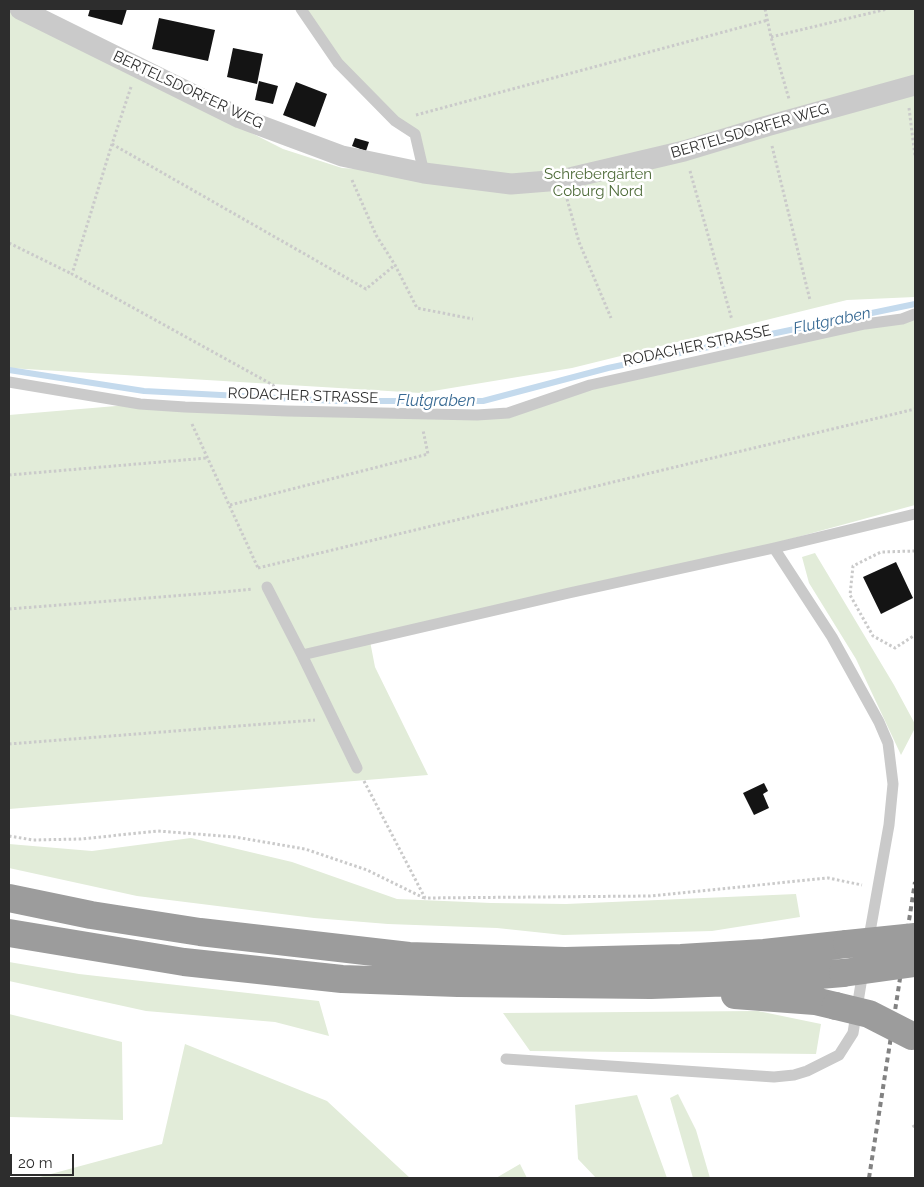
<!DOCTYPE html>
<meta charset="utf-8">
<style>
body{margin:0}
#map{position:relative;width:924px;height:1187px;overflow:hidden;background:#fff;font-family:Raleway,sans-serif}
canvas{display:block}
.frame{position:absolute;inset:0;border:10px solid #2d2d2d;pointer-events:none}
.scale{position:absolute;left:10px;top:1154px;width:64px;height:22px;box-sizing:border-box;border:2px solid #2d2d2d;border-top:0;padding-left:6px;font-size:15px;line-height:18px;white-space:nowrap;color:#2d2d2d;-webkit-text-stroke:4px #fff;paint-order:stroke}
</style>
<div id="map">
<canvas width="924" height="1187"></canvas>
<div class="frame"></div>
<div class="scale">20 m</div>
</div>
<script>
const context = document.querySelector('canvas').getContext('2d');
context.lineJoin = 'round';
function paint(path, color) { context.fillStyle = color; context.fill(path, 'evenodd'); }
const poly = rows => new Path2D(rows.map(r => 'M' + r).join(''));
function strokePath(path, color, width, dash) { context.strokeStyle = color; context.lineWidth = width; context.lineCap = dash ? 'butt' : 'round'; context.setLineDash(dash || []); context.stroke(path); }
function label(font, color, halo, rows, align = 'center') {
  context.font = font + ' Raleway,sans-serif'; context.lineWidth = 5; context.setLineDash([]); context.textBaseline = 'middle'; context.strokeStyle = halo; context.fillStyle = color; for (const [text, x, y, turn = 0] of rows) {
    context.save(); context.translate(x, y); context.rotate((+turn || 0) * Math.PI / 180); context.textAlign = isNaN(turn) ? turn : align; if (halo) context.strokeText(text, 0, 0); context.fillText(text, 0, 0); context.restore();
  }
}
paint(poly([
 [301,9,915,9,915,297,847,300,572,368,421,393,9,368,9,10,283,149,342,168,424,173,415,134,338,63],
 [915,320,915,505,772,544,369,636,375,667,428,775,9,809,9,415,140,404,508,413,590,385,865,324],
 [815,553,894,685,915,724,915,728,901,755,856,659,809,583,802,557],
 [191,838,292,862,397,899,491,903,566,904,796,894,800,917,712,931,563,935,497,928,388,924,314,918,137,896,9,868,9,844,92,851],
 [9,962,79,974,319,1001,329,1036,275,1022,146,1011,9,981],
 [758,1011,821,1024,816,1054,530,1051,503,1013],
 [9,1014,122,1042,123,1120,9,1117],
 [185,1044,327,1101,410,1178,36,1178,162,1144],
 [678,1094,696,1130,710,1178,693,1178,670,1098],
 [637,1095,667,1178,596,1178,578,1159,575,1105],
 [520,1164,527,1178,496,1178]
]), '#e2ecd9');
strokePath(poly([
 [9,370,144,391,336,401,483,401,608,368,915,304]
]), '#c4daed', 6);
paint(poly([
 [90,9,127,9,122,25,88,16],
 [159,18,215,30,208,61,152,49],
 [233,48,263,54,257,84,227,77],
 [259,81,278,86,273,104,255,100],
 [296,82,327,94,315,127,283,115],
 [355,138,369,142,366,151,352,146],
 [896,562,913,598,881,614,863,577],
 [764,783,768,791,763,794,769,808,754,815,743,793]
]), '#141414');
strokePath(poly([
 [765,9,771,37,789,99],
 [771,37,887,9],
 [131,87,112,144,72,274,273,385,278,394],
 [909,108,915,156],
 [416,115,768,20],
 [112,144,366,289,395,265],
 [772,146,810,300],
 [690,171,732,320],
 [352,180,376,235,395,265,417,308,473,319],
 [567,199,579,242,611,318],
 [9,243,72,274],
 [192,424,258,568],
 [9,475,207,458],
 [230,505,428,454,423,430],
 [915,551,881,552,853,566,850,595,873,636,895,648,915,635],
 [258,568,915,409],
 [9,609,223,592,252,589],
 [9,744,315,720],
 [364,781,425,898,650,896,828,878,862,885],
 [9,836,33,840,81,839,158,831,235,837,305,849,367,870,424,898],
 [913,1125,915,1128]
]), '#cacaca', 3, [2.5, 2.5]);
strokePath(poly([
 [301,9,338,63,395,121,415,134,424,173],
 [9,382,140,404,185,407,287,411,477,415,508,413,590,385,865,324,902,319,915,314],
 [774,548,832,637,879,722,888,743,893,784,889,825,868,943],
 [267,587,302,655,569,593,774,548,915,514],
 [302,655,357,768],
 [506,1059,774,1077,794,1075,807,1071,839,1055,853,1033,863,971]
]), '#cacaca', 11);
strokePath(poly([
 [20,9,240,118,342,156,424,173,511,184,561,180,684,151,767,126,915,85]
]), '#cacaca', 21);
strokePath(poly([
 [9,898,91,915,200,932,409,956,565,961,681,958,764,953,847,944],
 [9,933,184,962,342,979,458,983,651,985,736,982,843,973],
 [735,995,815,1001,836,1006]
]), '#9c9c9c', 28);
strokePath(poly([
 [869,1178,915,882]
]), '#828282', 4, [5, 4]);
strokePath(poly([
 [847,944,915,937],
 [843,973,915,963],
 [836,1006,869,1014,912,1036]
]), '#9c9c9c', 28);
label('15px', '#2d2d2d', '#fff', [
 ["BERTELSDORFER WEG",188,90,25],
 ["BERTELSDORFER WEG",750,131,-16],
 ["RODACHER STRASSE",697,346,-12],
 ["RODACHER STRASSE",303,396,2]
]);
label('15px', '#4d6a38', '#fff', [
 ["Schrebergärten",598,174],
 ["Coburg Nord",598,191]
]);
label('italic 16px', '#376993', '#fff', [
 ["Flutgraben",832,321,-12],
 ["Flutgraben",436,401]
]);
</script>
